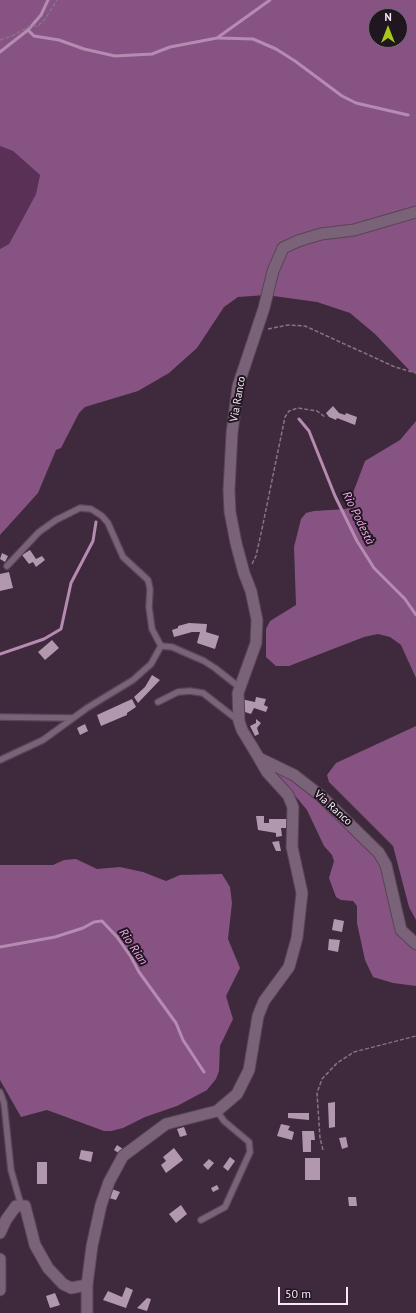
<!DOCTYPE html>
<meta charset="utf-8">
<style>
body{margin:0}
#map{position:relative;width:416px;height:1313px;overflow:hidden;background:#3f293d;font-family:"PT Sans",sans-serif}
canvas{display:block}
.north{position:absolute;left:368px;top:8px;width:40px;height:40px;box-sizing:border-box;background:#20161f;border:1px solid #766a75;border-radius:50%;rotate:0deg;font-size:11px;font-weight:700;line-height:16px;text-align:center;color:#f6e8f5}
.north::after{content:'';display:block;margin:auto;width:14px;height:18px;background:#aac717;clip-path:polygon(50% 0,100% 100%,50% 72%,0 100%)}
.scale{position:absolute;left:278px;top:1287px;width:70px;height:18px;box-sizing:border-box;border:2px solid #f6e8f5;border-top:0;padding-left:5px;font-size:12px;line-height:14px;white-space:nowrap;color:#f6e8f5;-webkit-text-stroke:3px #20161f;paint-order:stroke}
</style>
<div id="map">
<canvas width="416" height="1313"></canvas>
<div class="north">N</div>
<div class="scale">50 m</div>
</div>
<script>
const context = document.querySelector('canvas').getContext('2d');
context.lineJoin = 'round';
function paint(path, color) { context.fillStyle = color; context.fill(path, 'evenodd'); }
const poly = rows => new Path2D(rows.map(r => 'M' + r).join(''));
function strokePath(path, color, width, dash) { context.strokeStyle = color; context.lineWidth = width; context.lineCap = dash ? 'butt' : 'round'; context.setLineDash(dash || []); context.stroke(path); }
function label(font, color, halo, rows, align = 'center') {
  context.font = font + ' "PT Sans",sans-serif'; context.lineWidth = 4; context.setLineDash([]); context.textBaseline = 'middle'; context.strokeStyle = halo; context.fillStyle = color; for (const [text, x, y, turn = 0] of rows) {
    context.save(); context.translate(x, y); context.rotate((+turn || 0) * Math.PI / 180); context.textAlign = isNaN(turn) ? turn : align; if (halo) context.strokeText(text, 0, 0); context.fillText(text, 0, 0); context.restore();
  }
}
paint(poly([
 [0,146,13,151,40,175,36,194,9,244,0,249]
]), '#5a3057');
paint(poly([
 [0,0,416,0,416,373,411,372,375,334,350,313,317,302,266,295,238,297,224,307,197,348,169,373,138,391,85,407,79,413,61,448,56,450,38,493,0,535,0,249,9,244,36,194,40,175,13,151,0,146],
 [376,16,400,16,400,40,376,40],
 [416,421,416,678,401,645,390,637,378,634,364,637,289,666,276,666,266,657,266,629,270,621,296,605,294,547,301,519,306,513,314,511,347,509,365,461,400,440],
 [416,726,416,920,409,907,393,846,329,782,327,775,336,763],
 [272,767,327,804,382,864,398,930,416,948,416,986,393,983,373,977,365,960,357,923,357,906,353,901,341,900,336,897,329,878,334,861,332,855,324,846,307,810,272,768],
 [76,859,97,869,120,867,143,872,166,881,180,875,222,874,230,887,232,903,228,939,240,968,226,996,233,1019,220,1046,219,1071,216,1079,207,1090,177,1106,145,1117,123,1128,111,1131,104,1131,47,1110,21,1117,0,1080,0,865,53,865,64,860]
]), '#875383');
strokePath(poly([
 [28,30,34,36,59,40,84,49,115,56,152,54,170,47,217,38,270,0],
 [218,38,253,39,276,49,295,61,342,96,356,103,408,115],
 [0,52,28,30,41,15,48,0],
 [299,419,309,431,335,496,357,541,374,568,405,599,416,615],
 [0,654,44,639,61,629,71,583,93,541,96,522],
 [0,947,55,937,83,928,94,922,102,921,117,937,131,957,139,972,176,1023,183,1040,204,1072]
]), '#b58bb1', 3);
paint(poly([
 [333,406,339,413,345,415,346,413,357,417,355,425,337,418,336,420,329,417,326,413],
 [30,550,36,559,42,556,45,560,36,567,33,562,29,564,22,555],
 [2,553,8,556,5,562,0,559],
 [9,572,13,588,0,591,0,574],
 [189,623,207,624,206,632,219,636,215,649,197,643,200,632,192,632,174,637,172,630,178,628,178,626],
 [52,640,59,648,45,660,38,652],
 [152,675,160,680,138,703,134,697,145,687],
 [256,697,266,699,264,705,268,707,266,712,254,708,251,714,242,711,241,699,255,702],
 [132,699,136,707,127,713,127,715,101,726,97,715],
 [256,719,261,723,257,728,259,734,255,736,250,726,256,723],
 [85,724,88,731,80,735,77,728],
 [256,816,264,816,264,823,269,823,269,819,288,819,288,828,281,828,282,836,276,837,276,833,258,830],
 [279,841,281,851,276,851,272,842],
 [334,919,344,921,342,932,332,930],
 [329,939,340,940,338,952,328,950],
 [335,1102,335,1127,329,1128,328,1103],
 [288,1113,309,1113,309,1120,288,1118],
 [281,1124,290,1126,288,1130,294,1132,292,1140,277,1136],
 [184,1127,187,1135,180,1137,177,1129],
 [302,1131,314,1131,315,1140,311,1140,311,1152,303,1152],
 [346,1137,348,1147,342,1149,339,1138],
 [117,1145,123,1149,120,1154,114,1150],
 [174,1148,183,1160,166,1173,161,1165,166,1161,163,1157],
 [81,1150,93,1152,91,1162,79,1159],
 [230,1157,235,1161,228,1171,223,1167],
 [305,1158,320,1158,320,1180,305,1180],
 [209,1159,214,1163,208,1170,203,1165],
 [37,1162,47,1162,47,1184,37,1184],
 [217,1185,219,1189,213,1192,211,1188],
 [112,1189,120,1192,116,1200,109,1198],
 [348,1197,356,1197,357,1206,349,1206],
 [181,1205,187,1214,176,1223,169,1214],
 [126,1287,133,1290,126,1308,103,1300,108,1291,122,1297],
 [55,1293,60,1305,50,1308,46,1296],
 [147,1298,151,1299,147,1311,137,1308]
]), '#b298af');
const lane = poly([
 [7,566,39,532,56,520,80,508,91,509,102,516,108,523,123,557,148,580,150,589,149,607,152,629,161,646],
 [158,702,178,692,190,691,203,693,239,721],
 [0,717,72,718],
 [0,760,43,740,87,708,133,680,151,664,161,646,172,647,204,661,215,668,239,687],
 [0,1092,4,1103,11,1170,21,1205],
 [201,1220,225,1207,250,1152,249,1142,224,1121,217,1111]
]);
const street = poly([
 [416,212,354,230,321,234,298,241,283,248,273,271,264,308,238,386,232,433,229,490,230,512,236,543,244,573,251,591,257,620,256,643,238,693,239,721,242,730,259,758,294,775,321,796,379,853,386,865,401,930,416,944],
 [0,1233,6,1220,16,1206,25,1206,35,1245,48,1268,63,1284,71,1288,87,1285],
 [0,1259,0,1290],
 [87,1313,87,1285,92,1246,101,1205,109,1182,123,1156,166,1124,217,1111,237,1094,249,1070,258,1016,264,1001,289,967,297,938,302,893,292,847,293,807,288,795,267,772,259,758]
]);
strokePath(lane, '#574555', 8);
strokePath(street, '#574555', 13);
strokePath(poly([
 [0,40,14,35,30,26,38,26,45,19,57,0],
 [268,329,288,325,305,326,395,367,416,373],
 [252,564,256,556,262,529,285,417,289,411,298,408,317,411,325,417],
 [323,1150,320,1138,317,1093,322,1079,337,1063,354,1052,416,1036]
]), '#877486', 1.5, [4, 2]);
strokePath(lane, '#7a6278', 5.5);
strokePath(street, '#7a6278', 11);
label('11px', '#f6e8f5', '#20161f', [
 ["Via Ranco",238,399,-80],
 ["Via Ranco",333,808,42]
]);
label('italic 12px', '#f4a7ed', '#20161f', [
 ["Rio Podestà",358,518,64],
 ["Rio Rian",133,947,56]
]);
</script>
